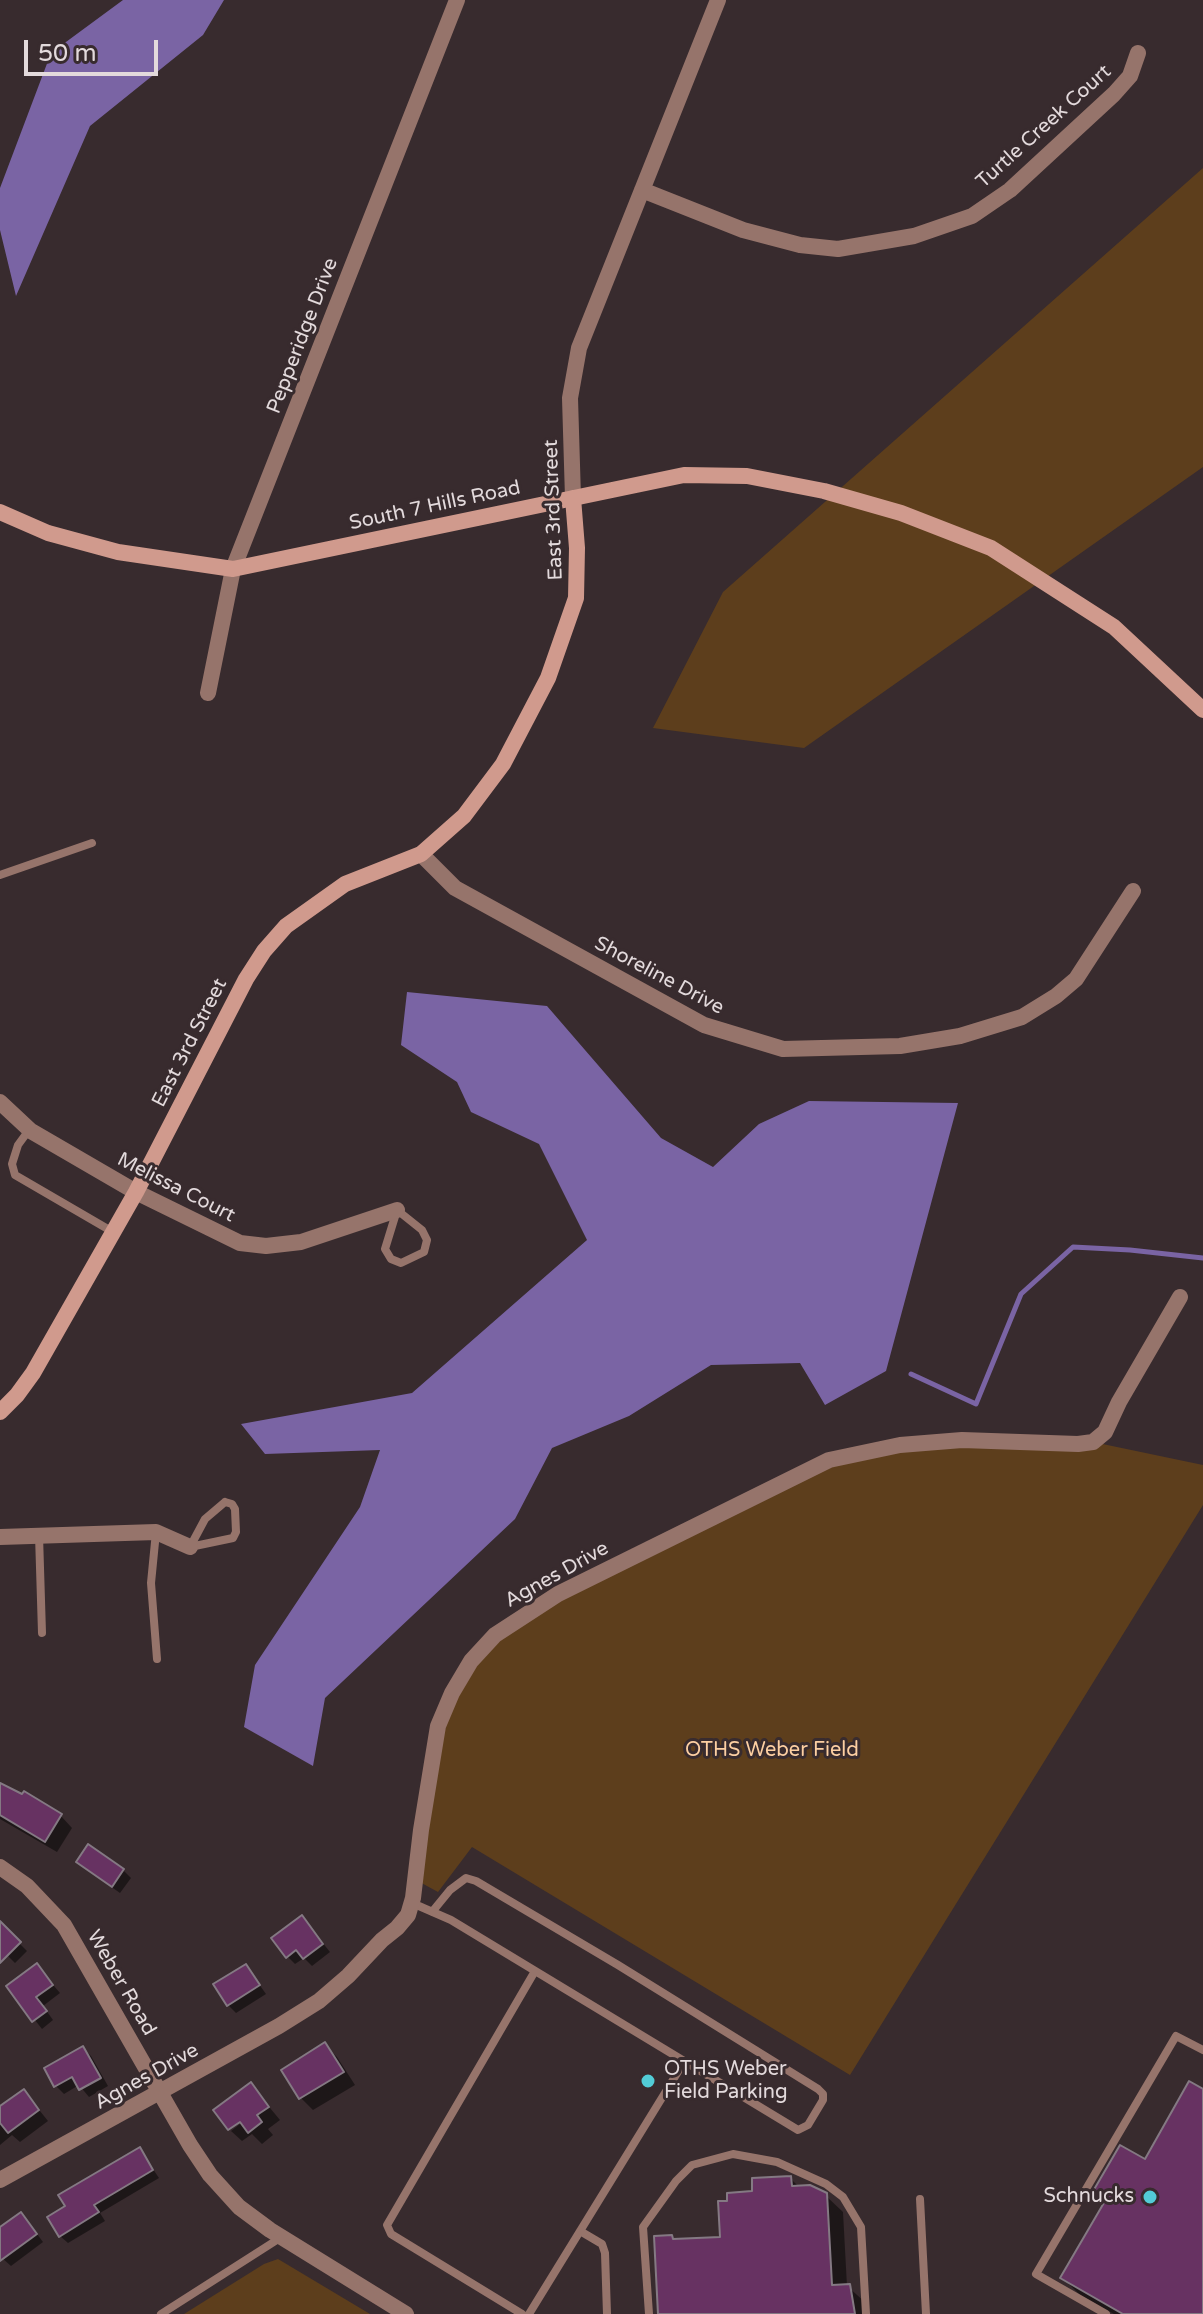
<!DOCTYPE html>
<style>
body{margin:0}
#map{position:relative;width:1203px;height:2314px;overflow:hidden;background:#382b2e;font-family:"Varela Round",sans-serif}
canvas{display:block}
.scale{position:absolute;left:24px;top:40px;width:134px;height:36px;box-sizing:border-box;border:4px solid #e3dadc;border-top:0;padding-left:10px;font-size:24px;line-height:28px;white-space:nowrap;color:#e3dadc;-webkit-text-stroke:6px #382b2e;paint-order:stroke}
</style>
<div id="map">
<canvas width="1203" height="2314"></canvas>
<div class="scale">50 m</div>
</div>
<script>
const context = document.querySelector('canvas').getContext('2d');
context.lineJoin = 'round';
function paint(path, color) { context.fillStyle = color; context.fill(path, 'evenodd'); }
const poly = rows => new Path2D(rows.map(r => 'M' + r).join(''));
function strokePath(path, color, width, dash) { context.strokeStyle = color; context.lineWidth = width; context.lineCap = dash ? 'butt' : 'round'; context.setLineDash(dash || []); context.stroke(path); }
function label(font, color, halo, rows, align = 'center') {
  context.font = font + ' "Varela Round",sans-serif'; context.lineWidth = 6; context.setLineDash([]); context.textBaseline = 'middle'; context.strokeStyle = halo; context.fillStyle = color; for (const [text, x, y, turn = 0] of rows) {
    context.save(); context.translate(x, y); context.rotate((+turn || 0) * Math.PI / 180); context.textAlign = isNaN(turn) ? turn : align; if (halo) context.strokeText(text, 0, 0); context.fillText(text, 0, 0); context.restore();
  }
}
paint(poly([
 [1203,168,1203,467,804,748,653,728,723,592],
 [1093,1442,1203,1465,1203,1505,850,2075,472,1847,438,1892,416,1880,452,1693,525,1613,865,1451],
 [278,2259,370,2314,184,2314,264,2264]
]), '#5d3e1c');
paint(poly([
 [123,0,224,0,203,35,90,126,16,296,0,230,0,188,51,53],
 [407,992,547,1006,661,1138,713,1167,759,1124,809,1101,958,1103,886,1371,825,1405,800,1363,711,1365,629,1416,552,1448,515,1519,325,1698,313,1766,244,1727,255,1665,360,1507,380,1450,265,1454,241,1424,412,1393,587,1240,539,1144,471,1112,457,1082,401,1045]
]), '#7a64a4');
paint(poly([
 [0,1785,61,1816,72,1828,57,1852,0,1819],
 [86,1869,123,1870,131,1878,120,1893],
 [302,1917,330,1952,312,1966,304,1958,295,1964,287,1956],
 [0,1924,27,1951,15,1963,0,1948],
 [37,1966,60,1993,43,2006,53,2020,42,2029,9,1987],
 [246,1966,266,1994,236,2013,228,2005],
 [325,2045,337,2057,355,2085,313,2110,301,2098,284,2070],
 [83,2048,91,2056,108,2086,89,2097,79,2085,64,2094,56,2086,46,2069],
 [251,2085,280,2120,268,2129,273,2135,262,2144,252,2134,242,2141,231,2131,249,2117],
 [24,2091,48,2121,20,2142,12,2135,0,2145,0,2109],
 [1203,2091,1203,2314,1114,2314,1080,2295,1063,2278,1105,2204,1094,2193,1145,2161],
 [140,2150,159,2178,100,2213,105,2221,68,2243,60,2236],
 [790,2178,799,2187,825,2195,843,2212,847,2286,866,2303,866,2314,660,2314,672,2237,676,2241,722,2239,754,2193],
 [28,2222,43,2242,11,2266,2,2258,0,2260,0,2230]
]), '#0007');
strokePath(poly([
 [911,1374,976,1404,1021,1294,1073,1247,1130,1250,1203,1258]
]), '#7a64a4', 5);
const building = poly([
 [0,1783,22,1794,24,1791,62,1814,45,1842,0,1815,0,1783],
 [88,1844,124,1869,112,1887,76,1862,88,1844],
 [302,1915,323,1944,303,1959,296,1950,286,1958,271,1938,302,1915],
 [0,1921,21,1942,0,1963,0,1921],
 [37,1963,53,1985,36,1997,47,2011,32,2022,6,1986,37,1963],
 [246,1964,260,1985,227,2006,213,1984,246,1964],
 [325,2042,344,2072,299,2099,281,2070,325,2042],
 [83,2046,101,2078,79,2090,72,2077,54,2087,44,2068,83,2046],
 [1189,2081,1203,2089,1203,2314,1123,2314,1060,2278,1105,2201,1092,2193,1120,2145,1145,2159,1189,2081],
 [251,2082,269,2107,257,2115,262,2122,248,2133,240,2122,228,2130,213,2110,251,2082],
 [24,2089,39,2110,8,2133,0,2123,0,2106,24,2089],
 [140,2147,153,2170,94,2205,99,2212,59,2237,47,2217,65,2206,58,2195,140,2147],
 [791,2176,792,2186,810,2185,827,2193,832,2285,850,2284,855,2314,658,2314,654,2236,672,2235,673,2239,720,2237,718,2201,727,2201,727,2193,752,2191,752,2178,791,2176],
 [21,2212,37,2234,0,2261,0,2227,21,2212]
]);
paint(building, '#673262');
strokePath(building, '#847983', 2);
strokePath(poly([
 [0,875,92,843],
 [29,1130,18,1145,12,1164,15,1175,113,1232],
 [397,1210,422,1230,427,1240,424,1252,401,1263,391,1259,385,1249,397,1210],
 [225,1502,232,1504,235,1509,236,1532,233,1538,190,1547,205,1519,225,1502],
 [156,1532,151,1583,157,1659],
 [39,1535,42,1633],
 [412,1903,451,1920,798,2130,808,2125,823,2100,823,2094,818,2089,618,1965,476,1881,466,1878,450,1890,432,1912],
 [920,2199,926,2314],
 [580,2231,602,2244,605,2253,607,2314],
 [161,2314,280,2238],
 [522,2314,391,2234,387,2225,535,1971],
 [529,2314,684,2062],
 [649,2314,643,2227,676,2181,692,2165,733,2154,777,2162,826,2184,843,2197,861,2227,866,2314],
 [1106,2314,1036,2274,1176,2036,1203,2050]
]), '#96746b', 8);
strokePath(poly([
 [642,190,743,230,800,245,838,249,914,236,972,216,1010,190,1114,94,1130,76,1138,53],
 [573,498,570,398,579,348,718,0],
 [208,693,233,569,457,0],
 [421,854,455,888,704,1025,783,1049,900,1046,960,1036,1022,1017,1056,996,1076,979,1133,891],
 [0,1102,31,1131,136,1192,240,1243,266,1246,301,1242,397,1210],
 [0,1537,156,1532,190,1547],
 [0,1867,27,1886,64,1925,190,2145,210,2175,239,2207,270,2230,406,2314],
 [0,2180,279,2026,319,2001,348,1976,382,1940,397,1928,408,1915,413,1898,421,1830,438,1726,452,1693,471,1661,495,1635,558,1594,829,1460,900,1445,962,1440,1078,1444,1093,1442,1105,1432,1119,1402,1180,1297]
]), '#96746b', 16);
strokePath(poly([
 [0,512,48,533,118,552,233,569,684,475,747,476,824,491,901,513,991,548,1114,627,1203,710],
 [0,1412,17,1395,33,1373,136,1192,246,979,264,951,286,926,345,884,421,854,464,816,503,764,548,678,576,598,577,548,573,498]
]), '#d09a8d', 16);
for (const [x, y, r, color] of [
 [648,2081,8,"#52ccd6"],
 [1150,2197,8,"#52ccd6"]
]) { const dot = new Path2D(); dot.arc(x, y, r, 0, 2 * Math.PI); context.fillStyle = color; context.fill(dot); strokePath(dot, '#382b2e', 3); }
label('20px', '#e3dadc', '#382b2e', [
 ["Turtle Creek Court",1044,127,-42],
 ["Pepperidge Drive",303,336,-69],
 ["South 7 Hills Road",435,506,-12],
 ["East 3rd Street",554,510,-92],
 ["Shoreline Drive",659,976,28],
 ["East 3rd Street",190,1043,-63],
 ["Melissa Court",176,1188,27],
 ["Agnes Drive",557,1575,-29],
 ["Weber Road",121,1983,60],
 ["Agnes Drive",147,2077,-29]
]);
label('20px', '#fdcfa2', '#382b2e', [
 ["OTHS Weber Field",772,1751]
]);
label('20px', '#e3dadc', '#382b2e', [
 ["OTHS Weber",664,2070],
 ["Field Parking",664,2093],
 ["Schnucks",1134,2197,"right"]
], 'left');
</script>
